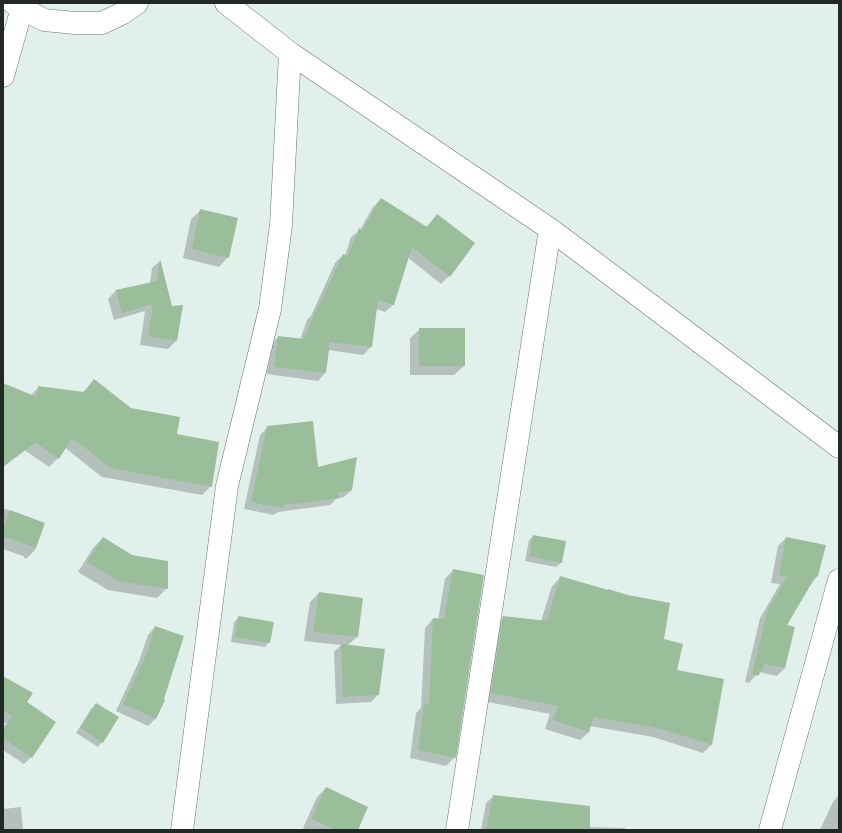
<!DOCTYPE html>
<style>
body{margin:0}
#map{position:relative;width:842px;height:833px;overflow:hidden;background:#e2f0ec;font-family:"IBM Plex Sans",sans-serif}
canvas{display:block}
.frame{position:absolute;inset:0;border:4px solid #222826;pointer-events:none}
</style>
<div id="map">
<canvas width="842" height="833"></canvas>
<div class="frame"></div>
</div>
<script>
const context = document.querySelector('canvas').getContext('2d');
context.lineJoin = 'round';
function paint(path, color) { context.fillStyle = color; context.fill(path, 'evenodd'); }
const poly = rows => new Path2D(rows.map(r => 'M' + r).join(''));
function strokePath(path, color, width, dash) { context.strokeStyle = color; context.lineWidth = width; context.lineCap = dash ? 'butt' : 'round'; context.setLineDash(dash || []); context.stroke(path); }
paint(poly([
 [381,199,426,227,438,215,449,276,441,284,407,257,393,305,385,312,376,309,371,347,363,355,328,350,325,373,318,381,267,374,271,345,278,337,300,340,307,320,311,316,335,263,343,255,345,256,351,237,360,230,373,207],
 [201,210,228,257,219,267,183,258,191,219],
 [160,261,176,341,168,349,140,345,145,311,114,320,108,299,116,290,150,283,152,268],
 [420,329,464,366,454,375,410,375,410,338],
 [94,381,131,409,211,486,202,495,102,477,64,447,58,458,49,467,10,440,3,437,3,384,30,396,39,387,82,393],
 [268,427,317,468,352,490,344,497,336,499,330,505,278,512,274,515,244,509,260,435],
 [3,508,44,524,35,550,26,559,23,556,3,549],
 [533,536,565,542,561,563,556,567,525,561,529,540],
 [103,538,167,588,157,598,108,590,78,572,93,548],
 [786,538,818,576,811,583,786,625,794,628,785,668,777,676,759,672,749,683,745,682,760,618,780,584,771,583,778,546],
 [453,570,455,757,446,766,410,758,416,713,421,708,425,628,433,619,438,620,445,579],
 [561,577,663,640,676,671,723,680,711,745,703,753,653,737,590,726,589,732,580,740,545,729,550,714,483,701,495,625,503,617,541,621,552,586],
 [319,593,357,637,348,645,378,695,371,702,336,704,334,652,341,645,304,641,310,602],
 [239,617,269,642,265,647,231,642,234,622],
 [155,627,155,719,148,726,116,711,139,661,148,635],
 [3,682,26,702,31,757,24,764,3,750,3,727,6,724,3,722],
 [96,704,102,742,98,747,76,733,91,709],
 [326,788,356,830,306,830,303,828,317,797],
 [839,795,839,830,820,830,833,802],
 [494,796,589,827,625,828,625,830,481,830,486,803],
 [21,807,23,830,3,830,3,809]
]), '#0003');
paint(poly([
 [381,198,427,227,437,214,475,243,450,277,412,247,394,305,378,300,372,347,330,342,326,373,274,367,278,336,304,339,315,311,316,312,343,254,348,256,359,228,362,230],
 [200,209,238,218,229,258,192,249],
 [160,259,172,306,183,305,177,341,148,336,153,304,122,313,116,290,157,281],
 [419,328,465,328,465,366,419,366],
 [94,379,131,408,180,417,177,434,219,442,212,487,111,468,72,438,59,459,36,443,36,442,3,467,3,383,37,397,38,386,84,392],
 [313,421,318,467,357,457,352,490,338,493,339,498,284,505,283,508,251,502,267,426],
 [10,510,45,523,36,548,3,536,3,530],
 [533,535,566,541,562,563,529,556],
 [103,537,132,555,168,561,168,589,118,581,87,562],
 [786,537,826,545,818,576,816,576,787,625,795,627,785,668,765,664,758,676,752,674,768,609,787,577,779,575],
 [453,569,484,575,456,758,418,750,424,704,429,704,433,618,444,619],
 [560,576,608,590,608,589,628,595,670,603,664,639,683,644,677,670,724,679,712,745,662,729,594,717,589,732,553,720,558,706,491,693,503,616,547,621],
 [319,592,363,598,358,637,313,632],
 [238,616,274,622,270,643,235,637],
 [155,626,184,636,164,699,165,700,156,719,123,704,147,653],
 [341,644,385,649,379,695,343,697],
 [3,676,33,693,27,702,56,722,32,758,3,738,3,730,12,716,3,711],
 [96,703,119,717,103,743,80,728],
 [326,787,368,807,358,830,336,830,311,819],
 [493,795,590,806,590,830,486,830]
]), '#9abe99');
const street = poly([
 [13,3,44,20,75,23,102,23,123,13,137,3],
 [226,3,290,53,550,229,839,447],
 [3,76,22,8],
 [182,830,227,486,270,309,281,225,290,53],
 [457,830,550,229],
 [770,830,839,580]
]);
strokePath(street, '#677470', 23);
strokePath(street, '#fff', 22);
</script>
